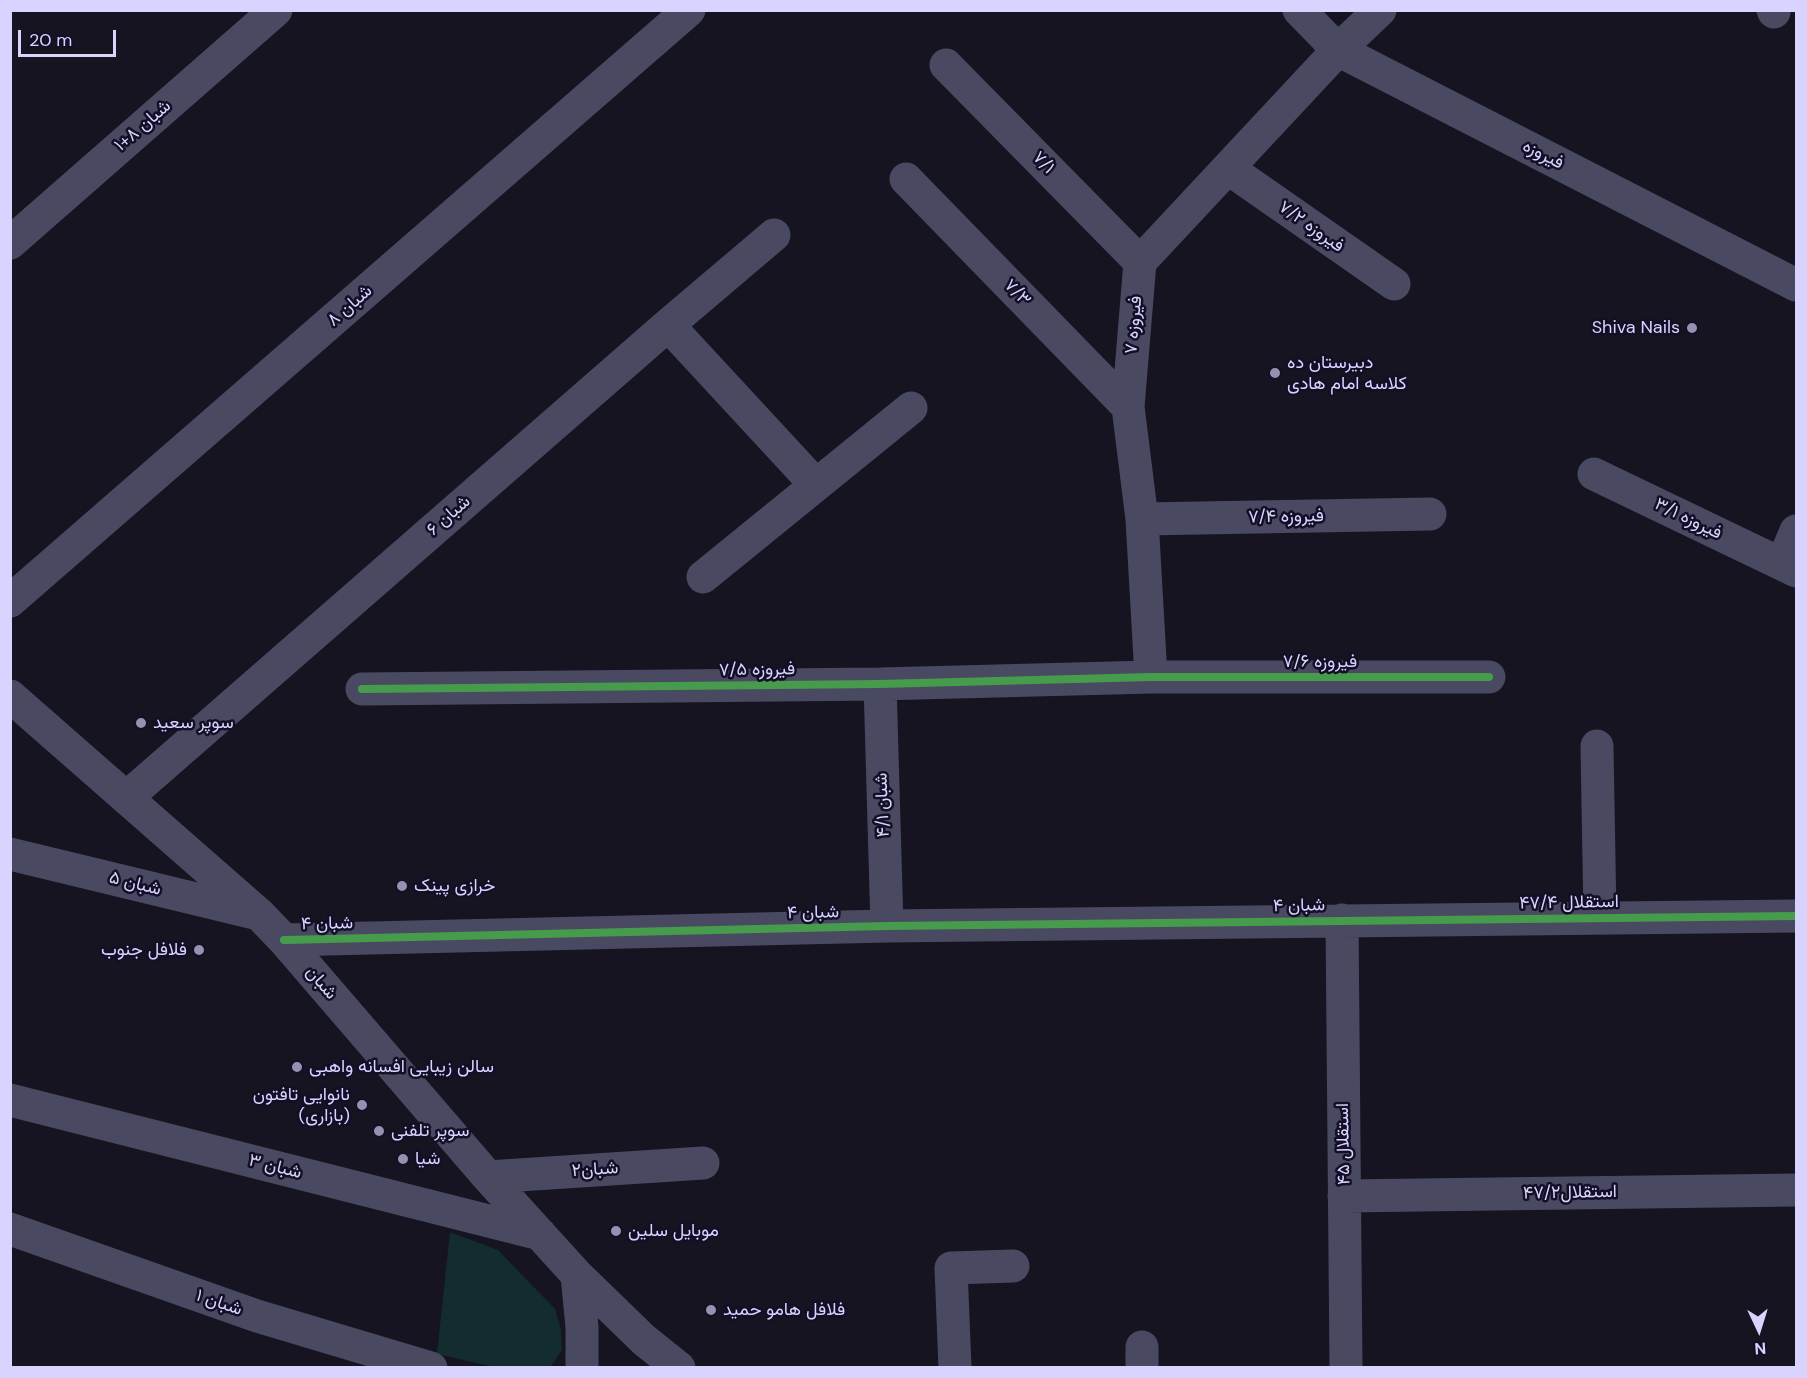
<!DOCTYPE html>
<meta charset="utf-8">
<style>
body{margin:0}
#map{position:relative;width:1807px;height:1378px;overflow:hidden;background:#161421;font-family:"DM Sans",sans-serif}
canvas{display:block}
.frame{position:absolute;inset:0;border:12px solid #d9d4ff;pointer-events:none}
.north{position:absolute;left:1729px;top:1300px;width:60px;height:60px;-webkit-text-stroke:4px #130f26;paint-order:stroke;rotate:176deg;font-size:16px;font-weight:700;line-height:24px;text-align:center;color:#d9d4ff}
.north::after{content:'';display:block;margin:auto;width:21px;height:27px;background:#d9d4ff;clip-path:polygon(50% 0,100% 100%,50% 72%,0 100%)}
.scale{position:absolute;left:18px;top:30px;width:98px;height:27px;box-sizing:border-box;border:3px solid #d9d4ff;border-top:0;padding-left:8px;font-size:18px;line-height:21px;white-space:nowrap;color:#d9d4ff;-webkit-text-stroke:4px #130f26;paint-order:stroke}
</style>
<div id="map">
<canvas width="1807" height="1378"></canvas>
<div class="frame"></div>
<div class="north">N</div>
<div class="scale">20 m</div>
</div>
<script>
const context = document.querySelector('canvas').getContext('2d');
context.lineJoin = 'round';
function paint(path, color) { context.fillStyle = color; context.fill(path, 'evenodd'); }
const poly = rows => new Path2D(rows.map(r => 'M' + r).join(''));
function strokePath(path, color, width, dash) { context.strokeStyle = color; context.lineWidth = width; context.lineCap = dash ? 'butt' : 'round'; context.setLineDash(dash || []); context.stroke(path); }
function label(font, color, halo, rows, align = 'center') {
  context.font = font + ' "DM Sans",Vazirmatn,sans-serif'; context.lineWidth = 5; context.setLineDash([]); context.textBaseline = 'middle'; context.strokeStyle = halo; context.fillStyle = color; for (const [text, x, y, turn = 0] of rows) {
    context.save(); context.translate(x, y); context.rotate((+turn || 0) * Math.PI / 180); context.textAlign = isNaN(turn) ? turn : align; if (halo) context.strokeText(text, 0, 0); context.fillText(text, 0, 0); context.restore();
  }
}
paint(poly([
 [450,1232,498,1250,555,1309,561,1330,562,1350,551,1366,490,1366,437,1354]
]), '#132c2d');
strokePath(poly([
 [1299,10,1338,50,1796,285],
 [1773,10,1774,12],
 [946,65,1140,262],
 [1229,169,1394,284],
 [906,179,1128,407],
 [10,243,276,10],
 [668,325,816,485],
 [1594,474,1796,571],
 [1142,519,1430,514],
 [1782,564,1796,531],
 [703,577,911,408],
 [10,601,689,10],
 [1151,677,1142,519,1128,407,1140,262,1338,50,1380,10],
 [880,684,887,926],
 [362,689,880,684,1151,677,1489,677],
 [10,696,260,915,284,940,488,1177,577,1275,644,1340,679,1368],
 [1597,746,1600,918],
 [126,798,668,325,774,235],
 [10,854,254,913],
 [1342,920,1346,1368],
 [284,940,887,926,1796,916],
 [10,1100,540,1234],
 [488,1177,703,1163],
 [1344,1196,1796,1190],
 [10,1229,257,1316,431,1368],
 [577,1275,582,1327,582,1368],
 [1142,1347,1142,1368],
 [955,1368,951,1268,1013,1266]
]), '#4a4962', 33);
strokePath(poly([
 [362,689,880,684,1151,677,1489,677],
 [284,940,887,926,1796,916]
]), '#469c4c', 8);
for (const [x, y, r, color] of [
 [1692,328,6,"#9591b1"],
 [1275,373,6,"#9591b1"],
 [141,723,6,"#9591b1"],
 [402,886,6,"#9591b1"],
 [199,950,6,"#9591b1"],
 [297,1067,6,"#9591b1"],
 [362,1105,6,"#9591b1"],
 [379,1131,6,"#9591b1"],
 [403,1159,6,"#9591b1"],
 [616,1231,6,"#9591b1"],
 [711,1310,6,"#9591b1"]
]) { const dot = new Path2D(); dot.arc(x, y, r, 0, 2 * Math.PI); context.fillStyle = color; context.fill(dot); strokePath(dot, '#130f26', 2); }
label('18px', '#d9d4ff', '#130f26', [
 ["۱+۸ شبان",143,126,-41],
 ["فیروزه",1543,155,27],
 ["۷/۱",1043,163,46],
 ["۷/۲ فیروزه",1311,227,35],
 ["۷/۳",1017,293,46],
 ["۸ شبان",350,306,-41],
 ["۷ فیروزه",1134,325,-85],
 ["۶ شبان",449,516,-41],
 ["۷/۴ فیروزه",1286,517,-1],
 ["۳/۱ فیروزه",1688,519,26],
 ["۷/۶ فیروزه",1320,662],
 ["۷/۵ فیروزه",757,670,-1],
 ["۴/۱ شبان",883,805,-92],
 ["۵ شبان",135,884,14],
 ["۴۷/۴ استقلال",1569,903,-1],
 ["۴ شبان",1299,906,-1],
 ["۴ شبان",813,913,-1],
 ["۴ شبان",327,924,-1],
 ["شبان",321,983,49],
 ["۴۵ استقلال",1344,1144,-91],
 ["۳ شبان",275,1167,14],
 ["شبان۲",595,1170,-4],
 ["استقلال۴۷/۲",1570,1193,-1],
 ["۱ شبان",219,1303,19]
]);
label('18px', '#d9d4ff', '#130f26', [
 ["Shiva Nails",1680,328,"right"],
 ["دبیرستان ده",1287,363],
 ["کلاسه امام هادی",1287,384],
 ["سوپر سعید",153,723],
 ["خرازی پینک",414,886],
 ["فلافل جنوب",187,950,"right"],
 ["سالن زیبایی افسانه واهبی",309,1067],
 ["نانوایی تافتون",350,1095,"right"],
 ["(بازاری)",350,1116,"right"],
 ["سوپر تلفنی",391,1131],
 ["شیا",415,1159],
 ["موبایل سلین",628,1231],
 ["فلافل هامو حمید",723,1310]
], 'left');
</script>
